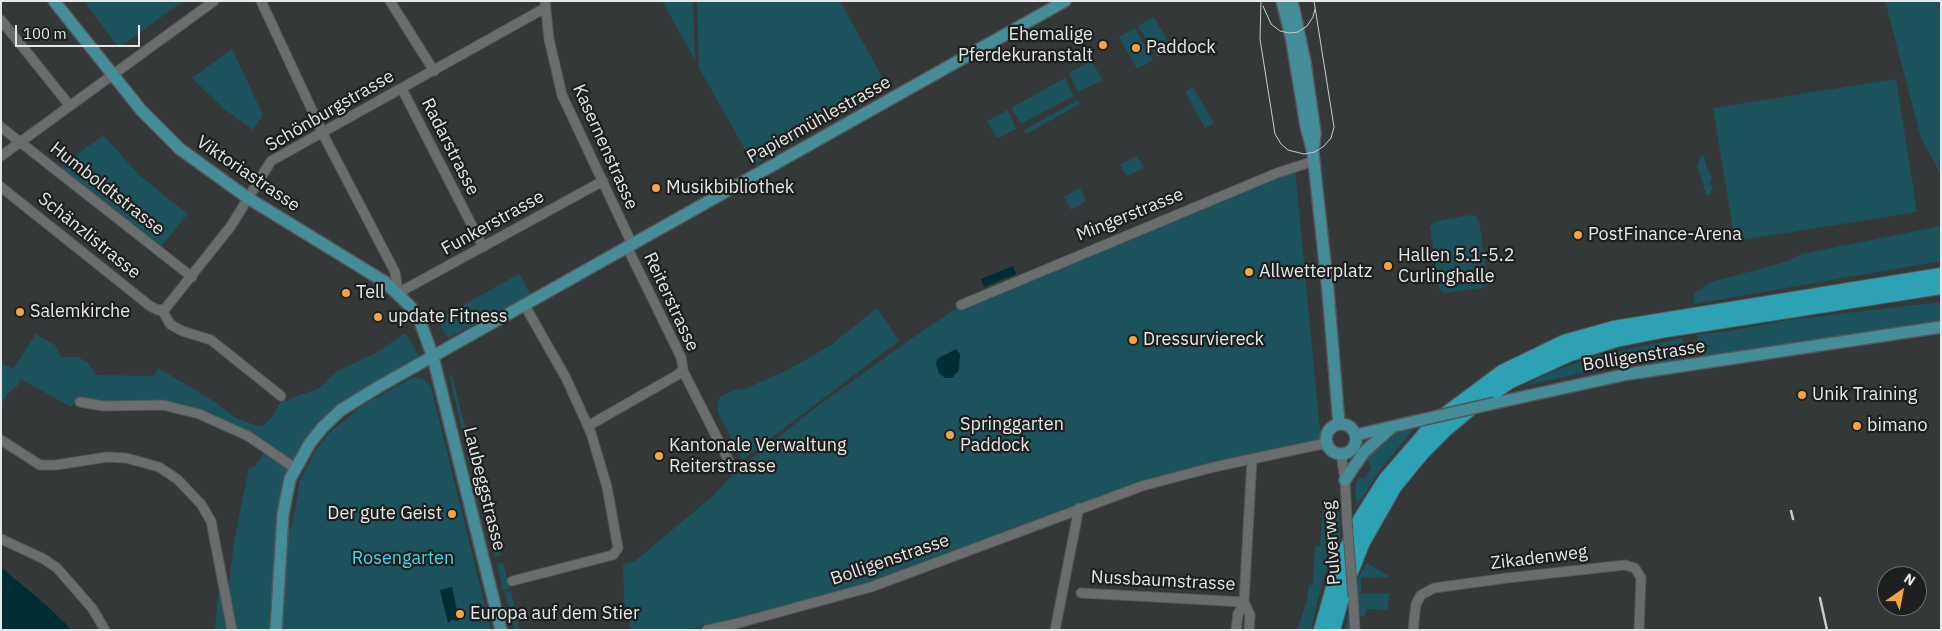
<!DOCTYPE html>
<meta charset="utf-8">
<style>
body{margin:0}
#map{position:relative;width:1942px;height:631px;overflow:hidden;background:#353839;font-family:"IBM Plex Sans",sans-serif}
canvas{display:block}
.frame{position:absolute;inset:0;border:2px solid #e6e8e8;pointer-events:none}
.north{position:absolute;left:1877px;top:566px;width:50px;height:50px;box-sizing:border-box;background:#1e1f1f;border:1px solid #6e6f6f;border-radius:50%;rotate:33deg;font-size:14px;font-weight:700;line-height:20px;text-align:center;color:#e6e8e8}
.north::after{content:'';display:block;margin:auto;width:18px;height:22px;background:#f4a444;clip-path:polygon(50% 0,100% 100%,50% 72%,0 100%)}
.scale{position:absolute;left:15px;top:25px;width:125px;height:22px;box-sizing:border-box;border:2px solid #e6e8e8;border-top:0;padding-left:6px;font-size:15px;line-height:18px;white-space:nowrap;color:#e6e8e8;-webkit-text-stroke:4px #1e1f1f;paint-order:stroke}
</style>
<div id="map">
<canvas width="1942" height="631"></canvas>
<div class="frame"></div>
<div class="north">N</div>
<div class="scale">100 m</div>
</div>
<script>
const context = document.querySelector('canvas').getContext('2d');
context.lineJoin = 'round';
function paint(path, color) { context.fillStyle = color; context.fill(path, 'evenodd'); }
const poly = rows => new Path2D(rows.map(r => 'M' + r).join(''));
function strokePath(path, color, width, dash) { context.strokeStyle = color; context.lineWidth = width; context.lineCap = dash ? 'butt' : 'round'; context.setLineDash(dash || []); context.stroke(path); }
function label(font, color, halo, rows, align = 'center') {
  context.font = font + ' "IBM Plex Sans",sans-serif'; context.lineWidth = 4.5; context.setLineDash([]); context.textBaseline = 'middle'; context.strokeStyle = halo; context.fillStyle = color; for (const [text, x, y, turn = 0] of rows) {
    context.save(); context.translate(x, y); context.rotate((+turn || 0) * Math.PI / 180); context.textAlign = isNaN(turn) ? turn : align; if (halo) context.strokeText(text, 0, 0); context.fillText(text, 0, 0); context.restore();
  }
}
paint(poly([
 [84,1,183,1,119,48],
 [662,1,693,1,695,60],
 [697,1,840,1,889,89,754,165,699,68],
 [1885,1,1941,1,1941,175,1921,138],
 [1154,17,1172,49,1158,57,1138,26],
 [1135,28,1153,60,1137,69,1119,37],
 [232,49,263,115,253,130,223,108,192,78],
 [1091,61,1103,80,1078,92,1069,73],
 [1065,78,1074,96,1021,124,1011,108],
 [1896,79,1917,212,1735,241,1713,108],
 [1193,87,1214,123,1205,128,1185,92],
 [1078,100,1080,104,1026,134,1024,130],
 [1008,110,1016,129,1001,137,996,137,987,121],
 [103,135,140,176,188,214,160,248,59,168],
 [1701,155,1704,156,1707,168,1712,178,1710,183,1711,186,1713,185,1710,195,1707,196,1697,166],
 [1137,156,1144,168,1127,176,1120,165],
 [1295,168,1321,441,1213,462,1141,482,862,586,724,623,681,630,631,630,624,601,623,564,635,561,713,496,737,470,815,408,915,336,963,304],
 [1080,188,1086,201,1071,210,1064,197],
 [1470,215,1475,216,1479,221,1488,283,1483,288,1445,293,1439,288,1430,227,1436,221],
 [1941,226,1941,261,1694,304,1693,294,1712,282,1785,262,1802,254],
 [519,274,531,295,448,338,437,320],
 [1941,302,1941,320,1701,357,1703,350,1710,347,1710,345,1698,345,1697,334,1723,332,1794,319],
 [877,308,899,341,742,460,718,412,717,403,720,397,736,389,742,390,786,371,831,345],
 [405,333,423,362,352,402,296,465,282,528,292,528,300,480,315,451,329,433,363,405,414,377,424,379,431,387,491,630,215,630,219,588,227,587,229,583,234,542,249,468,255,466,269,446,164,402,101,403,79,398,71,407,21,379,17,386,7,394,1,405,1,363,13,369,36,334,55,345,61,357,78,357,88,363,97,375,154,376,158,368,217,403,234,417,257,426,263,426,271,418,282,400,285,402,291,400,291,398,318,389,337,371,378,352],
 [1682,338,1684,346,1682,355,1677,360,1605,368,1523,386,1551,372,1591,357],
 [449,374,452,376,472,453,468,465,491,557,470,478,467,452],
 [1414,429,1382,467,1357,506,1355,489,1358,477,1364,479,1371,468,1367,458,1392,434],
 [476,458,501,555,495,557,472,466],
 [1339,507,1340,537,1322,583,1311,630,1297,630,1307,600,1309,585,1313,585,1315,546,1320,546,1323,510],
 [503,562,510,589,503,590,497,564],
 [1367,563,1390,577,1361,578,1361,594,1389,593,1388,610,1366,609,1366,615,1349,620,1350,630,1345,630,1357,580],
 [511,591,520,630,514,630,505,593]
]), '#1c525b');
paint(poly([
 [1013,266,1016,274,984,287,981,279],
 [956,349,960,354,959,370,952,378,945,378,939,373,936,364,937,359],
 [1,565,4,570,45,604,72,630,1,630],
 [452,587,459,619,458,621,452,620,448,623,440,590]
]), '#002c33');
const minor = poly([
 [261,1,326,140,395,272,398,293,603,181],
 [390,1,434,71],
 [545,1,549,39,562,95,632,244],
 [1,20,70,106],
 [402,89,483,247],
 [1,127,192,277],
 [1,156,214,1],
 [1,187,150,306,158,310,165,309,231,226,271,161,545,8],
 [961,305,1277,173,1314,161],
 [162,310,170,324,182,331,211,340,281,396],
 [683,371,733,469],
 [80,402,103,406,163,405,199,414,248,436,295,468],
 [588,426,679,374,683,369,681,357,627,247],
 [1,440,40,465,56,465,107,457,126,458,159,467,177,479,201,504,211,521,232,630],
 [1341,454,1345,480,1347,520],
 [1,539,44,559,57,568,92,608,105,630],
 [512,581,613,555,618,548,607,487,591,433,566,378,525,306],
 [1081,593,1244,602],
 [1353,597,1355,630],
 [1244,602,1250,615,1249,630],
 [707,630,739,623,871,587,1142,486,1214,467,1327,443],
 [1055,630,1079,508],
 [1236,630,1238,614,1244,602,1252,459],
 [1413,630,1416,604,1421,595,1434,588,1507,578,1625,565,1635,568,1641,578,1639,630]
]);
const major = poly([
 [54,1,141,110,180,149,248,198,385,282,411,307,421,324,433,357,501,630],
 [1282,1,1292,41,1306,126,1313,153,1328,291,1339,424],
 [1292,1,1305,62,1315,133,1314,144],
 [1495,403,1628,374,1941,327],
 '1326 439a15 15 0 1 1 30 0a15 15 0 1 1-30 0Z',
 [1356,435,1421,420],
 [1345,480,1364,452,1392,427],
 [276,630,283,514,290,479,310,443,323,427,341,410,380,386,1065,1]
]);
const highway = poly([
 [1321,630,1341,560,1361,518,1385,480,1435,422,1502,372,1564,342,1614,328,1941,275],
 [1333,630,1345,587,1363,542,1395,486,1423,452,1445,430,1470,409,1509,382,1570,354,1616,340,1666,330,1941,287]
]);
strokePath(minor, '#555758', 11);
strokePath(major, '#555758', 14);
strokePath(highway, '#555758', 16);
strokePath(minor, '#6a6d6e', 9);
strokePath(major, '#458d99', 11);
strokePath(highway, '#2da2b5', 14);
strokePath(poly([
 [1261,1,1260,39,1275,134,1281,144,1288,150,1304,154,1315,152,1324,146,1331,138,1334,127,1314,1],
 [1263,6,1271,24,1280,31,1289,33,1298,32,1307,26,1313,17,1315,9]
]), '#c9cbcb', 1);
strokePath(poly([
 [1791,511,1793,519],
 [1820,598,1827,630]
]), '#c9cbcb', 2.5);
const minorBridge = poly([
 [1347,520,1353,597]
]);
const majorBridge = poly([
 [1421,420,1495,403]
]);
strokePath(minorBridge, '#555758', 11, []);
strokePath(majorBridge, '#555758', 14, []);
strokePath(minorBridge, '#6a6d6e', 9);
strokePath(majorBridge, '#458d99', 11);
for (const [x, y, r, color] of [
 [1103,45,5,"#f4a444"],
 [1136,48,5,"#f4a444"],
 [656,188,5,"#f4a444"],
 [1578,235,5,"#f4a444"],
 [1388,266,5,"#f4a444"],
 [1249,272,5,"#f4a444"],
 [346,293,5,"#f4a444"],
 [20,312,5,"#f4a444"],
 [378,317,5,"#f4a444"],
 [1133,340,5,"#f4a444"],
 [1802,395,5,"#f4a444"],
 [1857,426,5,"#f4a444"],
 [950,435,5,"#f4a444"],
 [659,456,5,"#f4a444"],
 [452,514,5,"#f4a444"],
 [460,614,5,"#f4a444"]
]) { const dot = new Path2D(); dot.arc(x, y, r, 0, 2 * Math.PI); context.fillStyle = color; context.fill(dot); strokePath(dot, '#1e1f1f', 2); }
label('18px', '#e6e8e8', '#1e1f1f', [
 ["Ehemalige",1093,35,"right"],
 ["Pferdekuranstalt",1093,56,"right"],
 ["Paddock",1146,48],
 ["Musikbibliothek",666,188],
 ["PostFinance-Arena",1588,235],
 ["Hallen 5.1-5.2",1398,256],
 ["Curlinghalle",1398,277],
 ["Allwetterplatz",1259,272],
 ["Tell",356,293],
 ["Salemkirche",30,312],
 ["update Fitness",388,317],
 ["Dressurviereck",1143,340],
 ["Unik Training",1812,395],
 ["Springgarten",960,425],
 ["Paddock",960,446],
 ["bimano",1867,426],
 ["Kantonale Verwaltung",669,446],
 ["Reiterstrasse",669,467],
 ["Der gute Geist",442,514,"right"],
 ["Europa auf dem Stier",470,614]
], 'left');
label('18px', '#e6e8e8', '#1e1f1f', [
 ["Schönburgstrasse",330,111,-30],
 ["Papiermühlestrasse",819,120,-29],
 ["Radarstrasse",450,147,63],
 ["Kasernenstrasse",605,147,66],
 ["Viktoriastrasse",248,174,34],
 ["Humboldtstrasse",107,189,38],
 ["Mingerstrasse",1130,215,-22],
 ["Funkerstrasse",493,223,-29],
 ["Schänzlistrasse",89,236,39],
 ["Reiterstrasse",671,302,65],
 ["Bolligenstrasse",1644,356,-9],
 ["Laubeggstrasse",484,489,76],
 ["Pulverweg",1332,543,-94],
 ["Zikadenweg",1539,558,-7],
 ["Bolligenstrasse",890,560,-19],
 ["Nussbaumstrasse",1163,581,3]
]);
label('18px', '#48d6ed', '#1e1f1f', [
 ["Rosengarten",403,559]
]);
</script>
